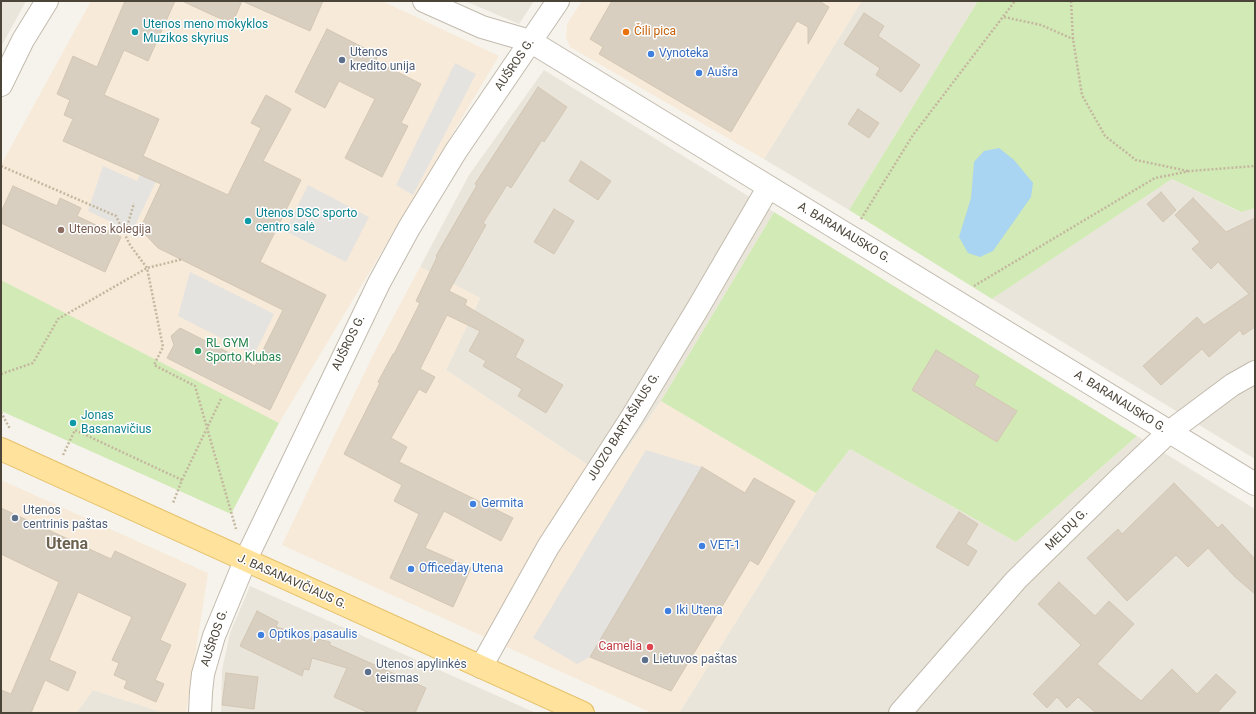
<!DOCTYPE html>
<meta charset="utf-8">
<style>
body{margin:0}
#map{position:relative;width:1256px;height:714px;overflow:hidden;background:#f6f3ec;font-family:Roboto,sans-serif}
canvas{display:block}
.frame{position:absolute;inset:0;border:2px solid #4b4439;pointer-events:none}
</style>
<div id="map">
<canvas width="1256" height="714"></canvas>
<div class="frame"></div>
</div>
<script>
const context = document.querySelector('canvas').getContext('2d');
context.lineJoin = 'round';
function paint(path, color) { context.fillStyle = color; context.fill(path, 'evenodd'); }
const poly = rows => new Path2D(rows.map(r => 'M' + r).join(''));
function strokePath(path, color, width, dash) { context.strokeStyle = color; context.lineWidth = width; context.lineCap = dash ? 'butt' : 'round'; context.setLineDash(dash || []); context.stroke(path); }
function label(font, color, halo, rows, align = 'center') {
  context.font = font + ' Roboto,sans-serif'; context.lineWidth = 3; context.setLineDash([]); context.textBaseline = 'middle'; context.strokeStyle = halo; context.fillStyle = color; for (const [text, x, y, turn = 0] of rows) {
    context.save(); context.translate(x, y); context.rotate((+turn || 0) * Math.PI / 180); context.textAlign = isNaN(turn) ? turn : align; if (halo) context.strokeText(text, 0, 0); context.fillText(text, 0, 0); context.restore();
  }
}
paint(poly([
 [1,1,26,1,1,47],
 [465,1,534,1,519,24],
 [859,1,978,1,849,210,764,159,861,2],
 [544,70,774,212,661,401,607,478,446,370,480,298,420,267,469,175],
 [1172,179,1240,212,1255,208,1255,459,992,299],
 [1137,436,1255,509,1255,713,679,713,816,493,850,449,1016,542],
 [250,586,536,713,221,713,222,670,230,633],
 [93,690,165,713,76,713]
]), '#eae5da');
paint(poly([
 [91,1,382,1,499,56,279,423,1,280,1,165],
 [582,1,859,1,861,2,764,159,570,47,566,37,567,24],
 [420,267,480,298,446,370,607,478,661,401,816,493,679,713,652,713,282,545,373,355],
 [1,480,208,573,186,713,165,713,93,690,76,713,1,713]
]), '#f7ead8');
paint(poly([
 [978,1,1255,1,1255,208,1241,212,1172,179,992,299,849,210],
 [774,212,1137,436,1016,542,850,449,816,493,661,401],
 [1,280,279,423,231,514,1,411]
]), '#d2eab5');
paint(poly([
 [455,63,476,74,413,195,396,185],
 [145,164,161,171,132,232,88,211,103,166,137,181],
 [308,185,369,217,346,262,285,231],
 [190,272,274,314,254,355,178,316],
 [646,450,702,467,590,657,577,664,533,638]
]), '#e5e3e0');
paint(poly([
 [999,148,1014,160,1033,183,1031,197,993,251,980,257,968,253,959,237,971,198,974,162,984,151]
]), '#a9d4f2');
const building = poly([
 [125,1,175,1,148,61,124,50,104,95,159,119,143,156,228,195,261,128,251,123,266,95,291,109,263,161,301,180,260,262,326,295,270,410,167,358,174,345,171,336,180,328,255,366,283,310,158,248,140,229,161,184,63,141,73,119,64,115,70,100,57,94,73,56,97,67,125,1],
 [182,1,323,1,310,31,242,1,232,24,182,1],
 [612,1,819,1,829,7,808,44,808,27,797,21,731,132,599,54,603,47,590,39,612,1],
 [864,13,884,26,878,36,920,65,901,92,876,75,880,68,844,44,864,13],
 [327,29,378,55,376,61,421,84,401,123,408,126,382,177,345,158,375,99,339,81,325,108,295,92,327,29],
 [538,87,567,107,544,142,542,140,511,188,507,185,483,223,486,225,449,291,467,300,465,305,524,340,515,357,563,385,546,413,518,396,522,389,483,366,486,361,469,351,480,331,447,315,420,369,435,377,426,393,419,389,391,438,407,447,399,462,513,518,501,541,444,511,425,548,471,568,453,607,390,578,419,514,394,501,402,485,344,454,380,383,378,382,393,354,394,354,420,303,416,301,437,257,436,256,477,185,475,184,538,87],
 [858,109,879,123,869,138,848,124,858,109],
 [581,161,611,181,598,200,569,181,581,161],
 [13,186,57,206,60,198,81,208,77,216,121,237,105,272,1,223,1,212,13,186],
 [1161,192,1176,210,1163,222,1147,204,1161,192],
 [1193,198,1226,232,1255,218,1255,327,1243,335,1240,330,1209,357,1202,349,1161,385,1143,366,1197,317,1204,325,1249,294,1218,262,1211,269,1192,249,1200,242,1175,215,1193,198],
 [554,209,574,221,554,254,534,242,554,209],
 [936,350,979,376,974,385,1017,411,997,442,912,390,936,350],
 [702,467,745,493,754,478,795,501,758,565,750,560,671,691,590,657,702,467],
 [1174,483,1218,528,1222,524,1255,559,1255,594,1235,577,1208,548,1188,567,1176,555,1127,601,1087,558,1118,529,1122,534,1174,483],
 [1,508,111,559,115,551,186,584,160,640,171,645,155,680,164,684,156,702,124,688,127,681,114,675,119,663,112,660,132,617,78,592,49,660,76,672,68,691,45,680,31,713,1,713,1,690,11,694,59,582,1,554,1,508],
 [959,512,978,524,966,544,977,551,968,566,936,547,959,512],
 [1059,582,1095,616,1109,601,1134,624,1097,664,1141,701,1172,669,1197,694,1216,674,1236,692,1217,713,1096,713,1078,697,1067,708,1057,697,1047,708,1033,694,1081,645,1038,604,1059,582],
 [257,611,278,622,276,627,330,642,330,645,426,688,415,713,369,713,334,697,347,668,312,658,309,670,304,669,302,676,240,646,257,611],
 [226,673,258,677,254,709,222,705,226,673]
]);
paint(building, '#d8cfc1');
strokePath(building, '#d3c7b4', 1);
const minor = poly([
 [424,1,482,27,530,41,1255,484],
 [1,85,23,40,47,1],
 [481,667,548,547,632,417,698,308,768,188],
 [200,713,201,692,203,674,214,636,245,561,379,283,409,228,456,151,558,1],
 [900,713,1016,580,1119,479,1169,432,1232,385,1255,372]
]);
const major = poly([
 [1,449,583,713]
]);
strokePath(minor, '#c2bbae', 24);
strokePath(major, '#e6c16a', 24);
strokePath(poly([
 [1071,1,1073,39,1082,95,1105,136,1136,160,1188,171],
 [1004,17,1041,25,1073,39],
 [1,166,116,216,130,245,147,268,163,347,154,365,195,386,236,529],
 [861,219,913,135,1015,1],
 [125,234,134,203],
 [974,286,1155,178,1190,171,1255,166],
 [1,374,33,363,58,319,147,268,183,259],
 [1,412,10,429],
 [63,455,75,430,182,480,173,503],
 [182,480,221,399]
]), '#c4b79f', 2.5, [2, 2]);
strokePath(minor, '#fff', 22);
strokePath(major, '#ffe39c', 22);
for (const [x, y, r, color] of [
 [135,32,4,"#0f9aa8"],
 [626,32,4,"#e8710a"],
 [651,54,4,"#3f7fe0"],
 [342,60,4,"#5c6f8a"],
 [699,73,4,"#3f7fe0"],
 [248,221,4,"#0f9aa8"],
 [61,230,4,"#8d6e63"],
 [198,351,4,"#2e9e5b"],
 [73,423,4,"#0f9aa8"],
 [473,504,4,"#3f7fe0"],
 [15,518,4,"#5c6f8a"],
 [702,546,4,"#3f7fe0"],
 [411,569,4,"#3f7fe0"],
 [668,611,4,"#3f7fe0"],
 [261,635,4,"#3f7fe0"],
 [650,647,4,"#e0444e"],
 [645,660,4,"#5c6f8a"],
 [368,672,4,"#5c6f8a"]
]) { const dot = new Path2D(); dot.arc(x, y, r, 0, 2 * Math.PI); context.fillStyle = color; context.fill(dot); strokePath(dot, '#fff', 1.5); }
label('12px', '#0d838f', '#fff', [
 ["Utenos meno mokyklos",143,25],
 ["Muzikos skyrius",143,39],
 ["Utenos DSC sporto",256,214],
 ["centro salė",256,228],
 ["Jonas",81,416],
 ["Basanavičius",81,430]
], 'left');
label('12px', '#c56008', '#fff', [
 ["Čili pica",634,32]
], 'left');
label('12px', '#4e5e75', '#fff', [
 ["Utenos",350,53],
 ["kredito unija",350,67],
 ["Utenos",23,511],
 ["centrinis paštas",23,525],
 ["Lietuvos paštas",653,660],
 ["Utenos apylinkės",376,665],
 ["teismas",376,679]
], 'left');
label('12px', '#366cbe', '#fff', [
 ["Vynoteka",659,54],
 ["Aušra",707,73],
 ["Germita",481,504],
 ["VET-1",710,546],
 ["Officeday Utena",419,569],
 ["Iki Utena",676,611],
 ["Optikos pasaulis",269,635]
], 'left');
label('12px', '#4b4439', '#fff', [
 ["AUŠROS G.",515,65,-56],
 ["A. BARANAUSKO G.",844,233,31],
 ["AUŠROS G.",349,343,-64],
 ["A. BARANAUSKO G.",1120,402,32],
 ["JUOZO BARTAŠIAUS G.",624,427,-58],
 ["MELDŲ G.",1067,530,-45],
 ["J. BASANAVIČIAUS G.",292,582,24],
 ["AUŠROS G.",215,638,-71]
]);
label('12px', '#785e54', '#fff', [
 ["Utenos kolegija",69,230]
], 'left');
label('12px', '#27864d', '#fff', [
 ["RL GYM",206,344],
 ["Sporto Klubas",206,358]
], 'left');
label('12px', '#be3a42', '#fff', [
 ["Camelia",642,647]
], 'right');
label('bold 16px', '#6e6250', '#fff', [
 ["Utena",67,545]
]);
</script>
